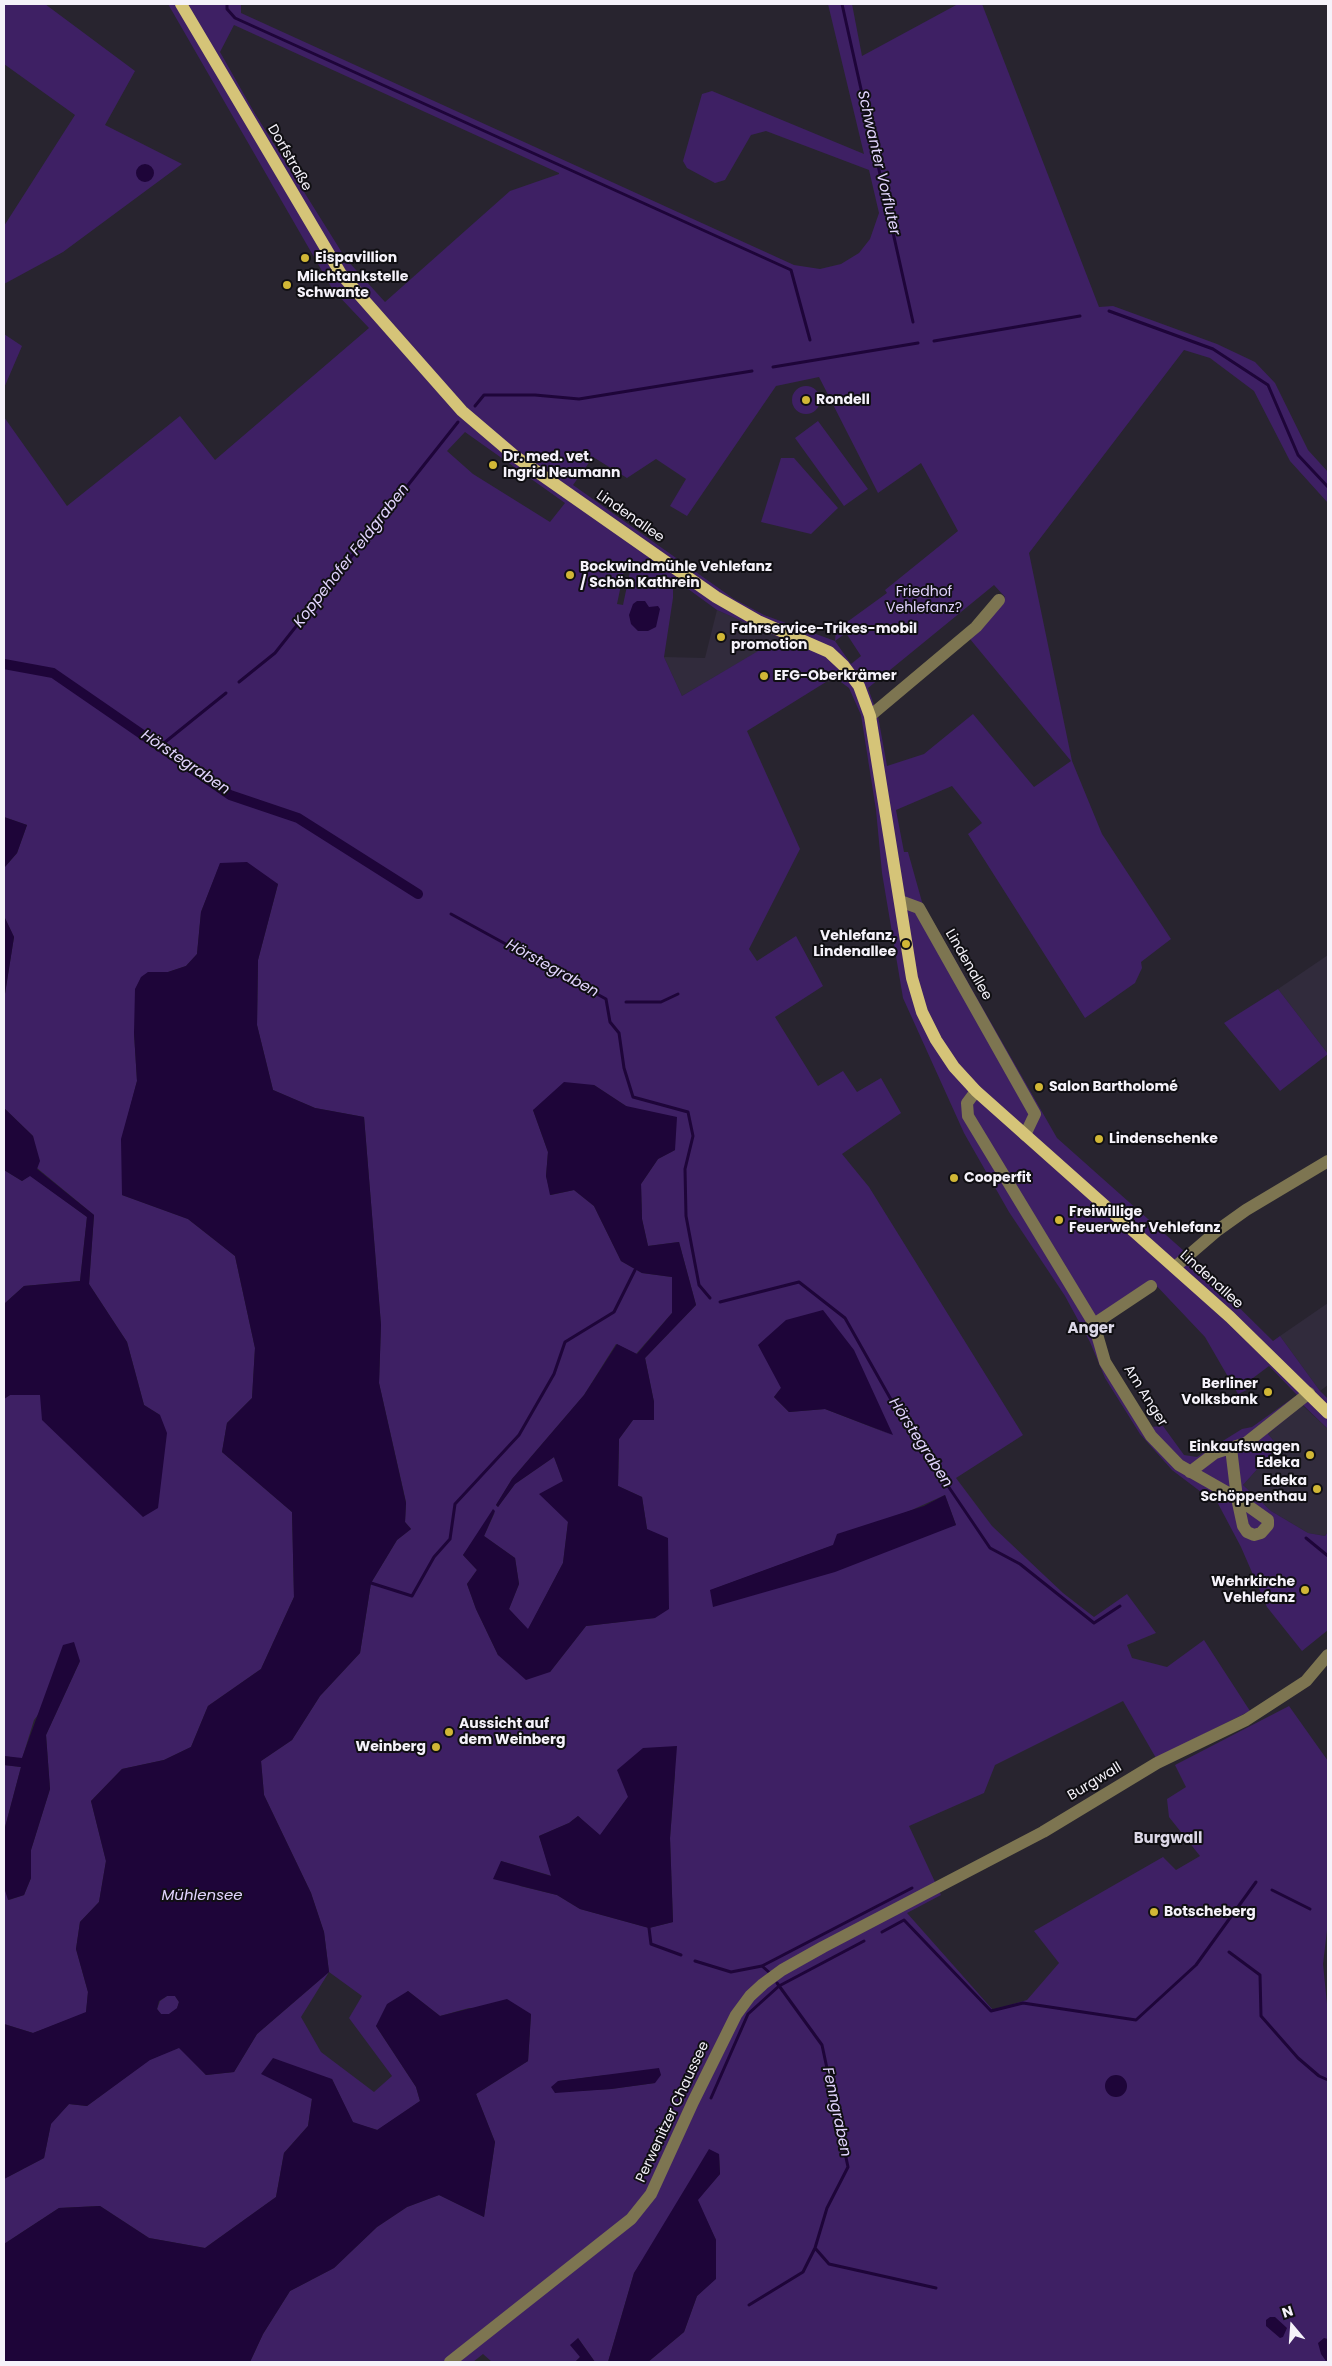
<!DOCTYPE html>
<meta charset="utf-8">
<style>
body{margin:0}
#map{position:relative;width:1332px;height:2366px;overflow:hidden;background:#28242f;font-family:Poppins,sans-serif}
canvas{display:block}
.frame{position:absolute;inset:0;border:5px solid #f5f2fa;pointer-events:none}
.north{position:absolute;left:1267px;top:2301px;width:50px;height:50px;-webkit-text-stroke:4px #100f13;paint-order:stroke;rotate:342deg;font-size:14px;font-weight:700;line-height:20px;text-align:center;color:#f5f2fa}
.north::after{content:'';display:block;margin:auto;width:18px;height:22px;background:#f5f2fa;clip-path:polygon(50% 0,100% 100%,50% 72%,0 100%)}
</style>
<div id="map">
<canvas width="1332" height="2366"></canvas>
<div class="frame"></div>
<div class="north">N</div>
</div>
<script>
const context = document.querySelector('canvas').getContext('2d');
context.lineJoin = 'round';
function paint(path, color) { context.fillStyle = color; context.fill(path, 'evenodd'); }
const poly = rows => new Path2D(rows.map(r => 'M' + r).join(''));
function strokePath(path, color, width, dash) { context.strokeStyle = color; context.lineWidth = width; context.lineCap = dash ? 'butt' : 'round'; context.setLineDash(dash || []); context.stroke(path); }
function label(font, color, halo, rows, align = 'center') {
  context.font = font + ' Poppins,sans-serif'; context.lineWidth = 4; context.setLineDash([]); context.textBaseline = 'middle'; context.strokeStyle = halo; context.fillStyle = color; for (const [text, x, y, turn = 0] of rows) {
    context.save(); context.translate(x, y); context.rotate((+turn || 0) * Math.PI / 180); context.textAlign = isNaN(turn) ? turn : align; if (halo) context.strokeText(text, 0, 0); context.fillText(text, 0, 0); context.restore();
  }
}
paint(poly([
 [717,610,781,638,682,696,664,657,705,658],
 [1328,955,1328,1054,1278,989],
 [1328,1303,1328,1385,1320,1391,1280,1336],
 [1302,1405,1328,1429,1328,1532,1325,1536,1308,1533,1271,1511,1243,1485,1278,1446,1268,1434]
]), '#312b3c');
paint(poly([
 [4,4,45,4,135,71,105,125,182,164,63,252,4,284,4,226,75,115,4,64],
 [168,4,241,4,241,13,794,265,820,269,841,264,859,253,870,239,879,213,869,170,766,131,751,135,725,180,715,183,687,168,683,161,702,94,712,91,864,154,828,4,852,4,862,56,958,4,982,4,1099,307,1113,306,1217,344,1255,362,1275,383,1308,450,1328,472,1328,503,1290,461,1254,391,1210,358,1184,350,1029,553,1072,761,1102,834,1171,939,1141,962,1142,968,1135,983,1085,1018,968,834,982,823,952,786,896,810,904,852,908,852,922,902,1057,1138,1184,1251,1196,1265,1273,1341,1280,1336,1320,1391,1328,1399,1328,1429,1303,1405,1268,1434,1278,1446,1243,1485,1271,1511,1308,1533,1325,1536,1328,1532,1328,1630,1302,1651,1267,1607,1241,1547,1214,1496,1209,1498,1172,1470,1140,1434,1105,1378,1090,1342,1065,1296,1009,1212,964,1133,903,998,882,873,876,810,861,715,849,688,834,677,747,731,800,849,749,949,757,961,796,936,823,986,775,1017,818,1086,843,1071,857,1092,881,1078,901,1113,842,1154,869,1187,1023,1435,956,1478,992,1526,1063,1593,1094,1617,1127,1594,1156,1633,1127,1645,1132,1658,1167,1667,1204,1640,1250,1711,1156,1758,1123,1701,995,1765,984,1793,909,1826,941,1895,907,1913,993,2010,1027,2000,1059,1963,1034,1931,1163,1857,1176,1870,1200,1856,1169,1817,1167,1799,1186,1787,1175,1765,1289,1706,1328,1761,1328,1922,1323,1964,1328,2014,1328,2362,648,2362,684,2332,697,2296,715,2279,716,2240,697,2200,720,2174,719,2154,634,2273,608,2362,595,2362,578,2338,580,2357,575,2362,492,2362,483,2354,473,2362,250,2362,263,2334,290,2291,334,2268,377,2227,407,2207,439,2195,484,2217,495,2142,476,2094,528,2061,531,2014,469,2008,440,2016,408,1991,376,2026,416,2087,420,2101,378,2130,353,2123,332,2079,312,2099,308,2126,284,2153,276,2197,205,2248,149,2238,100,2206,59,2208,4,2244,4,2179,44,2158,51,2123,69,2104,87,2106,149,2060,179,2047,206,2075,234,2072,257,2034,329,1972,324,1932,311,1893,264,1795,261,1761,292,1740,320,1696,360,1653,371,1583,397,1540,411,1529,405,1522,406,1502,379,1383,381,1325,364,1117,315,1108,273,1090,257,1025,258,960,278,884,220,864,201,912,197,954,186,966,168,972,148,972,134,1033,137,1081,122,1139,122,1195,188,1219,235,1256,255,1348,252,1398,227,1423,222,1452,292,1512,294,1597,261,1669,208,1706,191,1747,164,1760,122,1769,91,1801,106,1861,99,1902,80,1922,76,1949,88,1992,86,2013,33,2033,4,2024,4,1887,9,1900,24,1895,31,1878,31,1850,50,1789,46,1735,80,1661,34,1720,22,1759,4,1756,4,1399,10,1395,40,1395,160,1415,144,1405,127,1342,89,1284,94,1215,37,1168,33,1136,4,1108,4,1000,14,937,4,916,4,868,17,853,27,825,4,817,4,417,67,506,180,416,215,460,369,328,333,290],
 [234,25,559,173,559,174,510,191,385,302,346,259,254,112,220,52],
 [819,377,878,493,921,463,958,531,885,590,887,593,836,630,835,641,764,615,734,599,573,485,593,457,627,478,656,459,686,479,670,506,687,516,776,386],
 [465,432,565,503,550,522,473,474,447,451],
 [626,561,632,562,623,605,617,604],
 [673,578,717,610,780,638,682,696,664,657,673,598],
 [994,585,1005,597,970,639,1071,761,1034,787,973,714,924,754,887,766,878,716,868,688],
 [846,633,861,656,851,664,835,641],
 [594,1085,626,1106,675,1150,658,1159,641,1184,642,1219,648,1246,679,1242,696,1305,645,1358,654,1402,654,1420,633,1420,619,1439,618,1486,642,1497,647,1529,655,1618,586,1626,550,1672,498,1655,476,1609,467,1584,477,1570,463,1555,495,1512,484,1536,515,1558,519,1584,509,1609,528,1630,563,1563,568,1522,563,1481,554,1457,515,1484,498,1507,496,1505,512,1479,584,1395,616,1344,636,1354,672,1313,672,1277,642,1273,621,1261,594,1206,574,1190,551,1195,546,1176,548,1152,533,1110],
 [1152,1281,1205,1337,1238,1394,1258,1385,1253,1378,1269,1366,1297,1395,1252,1427,1242,1429,1197,1457,1184,1455,1163,1426,1149,1427,1110,1363,1096,1318],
 [781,1388,892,1435,825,1409,789,1412,774,1397],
 [945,1495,956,1525,711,1590,834,1545],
 [675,1773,670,1838,673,1922,649,1928,580,1909,557,1895,520,1886,501,1861,552,1876,539,1836,569,1823,578,1816,600,1836,628,1797],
 [329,1972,362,1996,349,2018,392,2076,374,2092,321,2052,301,2017],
 [607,2075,655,2083,611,2089,556,2092,559,2081],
 [4,334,22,346,4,388],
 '792 400a14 14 0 1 1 28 0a14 14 0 1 1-28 0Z',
 [818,421,868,489,844,506,795,438],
 [781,458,794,458,838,508,811,534,761,522],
 [1278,989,1328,1054,1280,1091,1224,1023],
 [4,1170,22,1181,30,1175,87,1217,80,1281,24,1286,4,1304],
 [4,1765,21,1767,4,1831],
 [167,1996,175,1996,179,2002,177,2009,169,2014,161,2014,157,2009,160,2001]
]), '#3e2064');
paint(poly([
 '136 173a9 9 0 1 1 18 0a9 9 0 1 1-18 0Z',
 [637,601,645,601,649,607,658,606,660,609,656,627,648,631,638,631,631,624,629,615,633,604],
 [4,817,27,825,17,853,4,868],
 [247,862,278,884,258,960,257,1025,273,1090,315,1108,364,1117,381,1325,379,1383,406,1503,405,1522,411,1529,397,1540,371,1583,360,1653,320,1696,292,1740,261,1761,264,1795,311,1893,324,1932,329,1972,257,2034,234,2072,206,2075,179,2048,150,2060,87,2106,69,2104,51,2124,44,2158,4,2179,4,2024,33,2033,86,2012,88,1992,76,1949,80,1922,99,1902,106,1861,91,1801,122,1769,164,1760,191,1747,208,1706,261,1669,294,1597,292,1512,222,1452,227,1423,252,1398,255,1348,235,1256,188,1219,122,1195,121,1139,137,1081,134,1033,135,989,141,977,148,972,168,972,186,966,197,954,201,912,220,863],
 [167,1996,175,1996,179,2002,177,2008,169,2014,161,2014,157,2009,159,2001],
 [4,916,14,937,4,1000],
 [564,1082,594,1085,626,1106,677,1117,675,1150,658,1159,641,1184,642,1219,648,1246,679,1242,696,1305,645,1358,654,1402,654,1420,633,1420,619,1439,618,1486,642,1497,647,1529,668,1538,669,1609,655,1618,586,1626,550,1672,526,1680,498,1655,476,1609,467,1584,477,1570,463,1555,493,1509,495,1511,484,1536,515,1558,519,1584,509,1609,528,1629,563,1563,568,1522,539,1494,563,1481,554,1457,515,1484,498,1507,496,1505,512,1479,584,1395,617,1344,637,1354,672,1313,672,1277,642,1273,621,1261,594,1206,574,1190,550,1195,546,1176,548,1152,533,1110],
 [4,1108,33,1136,40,1161,37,1169,94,1215,89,1284,127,1342,144,1405,160,1415,167,1433,158,1508,143,1517,42,1420,40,1395,10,1395,4,1399,4,1304,24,1286,80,1281,87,1217,30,1176,22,1181,4,1170],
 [823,1310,854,1350,893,1435,825,1409,789,1412,774,1397,781,1388,758,1345,786,1320],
 [945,1495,956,1525,835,1572,713,1607,710,1590,833,1545,837,1534,924,1506],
 [74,1642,80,1661,46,1735,50,1789,31,1850,31,1878,24,1895,8,1900,4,1887,4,1831,21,1767,4,1765,4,1756,22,1758,63,1645],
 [677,1746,670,1838,673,1922,649,1928,580,1909,557,1895,493,1879,501,1861,551,1876,539,1836,569,1823,578,1816,600,1835,628,1797,617,1770,643,1748],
 [408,1991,440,2016,507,1999,531,2014,528,2061,476,2094,495,2142,484,2217,439,2195,407,2207,377,2227,334,2268,290,2291,263,2334,250,2362,4,2362,4,2244,59,2208,100,2206,149,2238,205,2248,276,2197,284,2153,308,2126,312,2099,261,2074,273,2058,332,2079,353,2122,377,2130,420,2101,416,2087,376,2026,387,2004],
 [659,2068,661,2075,655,2083,611,2089,555,2093,551,2087,558,2081],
 '1105 2086a11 11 0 1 1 22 0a11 11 0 1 1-22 0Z',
 [709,2149,719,2154,720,2174,698,2200,716,2240,716,2279,697,2296,684,2332,648,2362,608,2362,634,2273],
 [1270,2317,1275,2317,1287,2328,1283,2337,1280,2338,1266,2326,1266,2320],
 [578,2338,595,2362,575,2362,580,2357,570,2345],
 [1324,2338,1328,2339,1328,2360,1326,2361,1321,2354,1318,2343]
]), '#1e0539');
strokePath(poly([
 [227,4,227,9,235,18,791,270,810,340],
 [842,4,913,322],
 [1109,311,1213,349,1268,385,1298,455,1328,487],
 [934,341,1080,316],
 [773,367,918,343],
 [475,406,484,395,535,395,579,399,752,371],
 [239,682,275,653,458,422],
 [159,747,226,693],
 [451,914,606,999,610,1022,619,1033,624,1068,633,1097,688,1112,693,1136,685,1169,686,1216,699,1285,710,1298],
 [626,1002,661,1002,678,994],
 [720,1302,799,1282,845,1318,898,1412,990,1548,1020,1564,1094,1623,1120,1606],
 [1306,1538,1328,1556],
 [371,1583,412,1596,434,1557,450,1539,455,1504,519,1435,554,1374,565,1342,614,1312,635,1270],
 [1272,1890,1310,1909],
 [649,1928,651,1944,681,1955],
 [882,1932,904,1920,991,2011,1023,2003,1136,2020,1196,1965,1256,1882],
 [1229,1952,1260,1975,1261,2016,1298,2058,1319,2076,1328,2080],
 [695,1961,731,1972,762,1966,912,1888],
 [762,1966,771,1974],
 [711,2098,748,2014,779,1986,864,1941],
 [815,2248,829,2264,936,2288],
 [749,2305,803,2272,815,2248,827,2208,848,2167,822,2045,777,1983]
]), '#1e0539', 3);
strokePath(poly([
 [4,664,53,673,230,795,298,818,418,894]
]), '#1e0539', 10);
strokePath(poly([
 [870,716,976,627,999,600],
 [900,901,919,908,1035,1114,1025,1135],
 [976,1091,967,1103,968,1116,1094,1324,1105,1362,1151,1436,1179,1465,1237,1498,1268,1520,1268,1525,1261,1533,1254,1535,1247,1532,1243,1526,1237,1498,1231,1448],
 [1175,1267,1218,1230,1246,1210,1328,1161],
 [1094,1324,1151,1286],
 [1190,1472,1215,1453,1246,1443,1309,1393],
 [450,2362,631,2219,651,2194,693,2102,736,2015,750,1996,763,1984,782,1970,823,1947,1043,1832,1157,1763,1246,1720,1306,1681,1328,1655]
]), '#7d7551', 12);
strokePath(poly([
 [181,4,341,274,462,411,516,457,716,597,758,621,829,652,844,666,859,686,870,716,912,978,922,1012,936,1040,954,1067,976,1091,1230,1317,1328,1413]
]), '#d5c478', 12);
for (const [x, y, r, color] of [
 [305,258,5,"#d1b736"],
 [287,285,5,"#d1b736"],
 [806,400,5,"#d1b736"],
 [493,465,5,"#d1b736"],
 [570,575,5,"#d1b736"],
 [721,637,5,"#d1b736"],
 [764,676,5,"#d1b736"],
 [906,944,5,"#d1b736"],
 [1039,1087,5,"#d1b736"],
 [1099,1139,5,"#d1b736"],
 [954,1178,5,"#d1b736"],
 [1059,1220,5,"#d1b736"],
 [1268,1392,5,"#d1b736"],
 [1310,1455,5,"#d1b736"],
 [1317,1489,5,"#d1b736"],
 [1305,1590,5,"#d1b736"],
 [449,1732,5,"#d1b736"],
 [436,1747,5,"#d1b736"],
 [1154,1912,5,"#d1b736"]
]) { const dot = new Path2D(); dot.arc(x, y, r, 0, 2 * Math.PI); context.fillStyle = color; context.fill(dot); strokePath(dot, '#100f13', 2); }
label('14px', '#f5f2fa', '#100f13', [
 ["Dorfstraße",289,158,60],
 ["Lindenallee",630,517,35],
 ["Lindenallee",968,965,60],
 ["Lindenallee",1211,1280,42],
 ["Am Anger",1145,1396,58],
 ["Burgwall",1095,1782,-31],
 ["Perwenitzer Chaussee",673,2112,-65]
]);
label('bold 14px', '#f5f2fa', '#100f13', [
 ["Eispavillion",315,258],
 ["Milchtankstelle",297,277],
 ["Schwante",297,293],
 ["Rondell",816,400],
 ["Dr. med. vet.",503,457],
 ["Ingrid Neumann",503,473],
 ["Bockwindmühle Vehlefanz",580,567],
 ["/ Schön Kathrein",580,583],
 ["Fahrservice-Trikes-mobil",731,629],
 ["promotion",731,645],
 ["EFG-Oberkrämer",774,676],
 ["Vehlefanz,",896,936,"right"],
 ["Lindenallee",896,952,"right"],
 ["Salon Bartholomé",1049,1087],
 ["Lindenschenke",1109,1139],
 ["Cooperfit",964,1178],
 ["Freiwillige",1069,1212],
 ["Feuerwehr Vehlefanz",1069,1228],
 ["Berliner",1258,1384,"right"],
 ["Volksbank",1258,1400,"right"],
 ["Einkaufswagen",1300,1447,"right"],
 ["Edeka",1300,1463,"right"],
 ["Edeka",1307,1481,"right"],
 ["Schöppenthau",1307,1497,"right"],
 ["Wehrkirche",1295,1582,"right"],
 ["Vehlefanz",1295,1598,"right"],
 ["Aussicht auf",459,1724],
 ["dem Weinberg",459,1740],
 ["Weinberg",426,1747,"right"],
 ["Botscheberg",1164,1912]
], 'left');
label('14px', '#e1d3fd', '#100f13', [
 ["Friedhof",924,592],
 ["Vehlefanz?",924,608]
]);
label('italic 15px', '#e3d5ff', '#100f13', [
 ["Schwanter Vorfluter",878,163,77],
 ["Koppehofer Feldgraben",352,556,-52],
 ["Hörstegraben",185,763,34],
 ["Hörstegraben",552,969,29],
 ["Hörstegraben",920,1443,57],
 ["Mühlensee",202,1896],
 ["Fenngraben",836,2112,78]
]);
label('bold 15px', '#dcd8e7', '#100f13', [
 ["Anger",1091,1329],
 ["Burgwall",1168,1839]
]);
</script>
